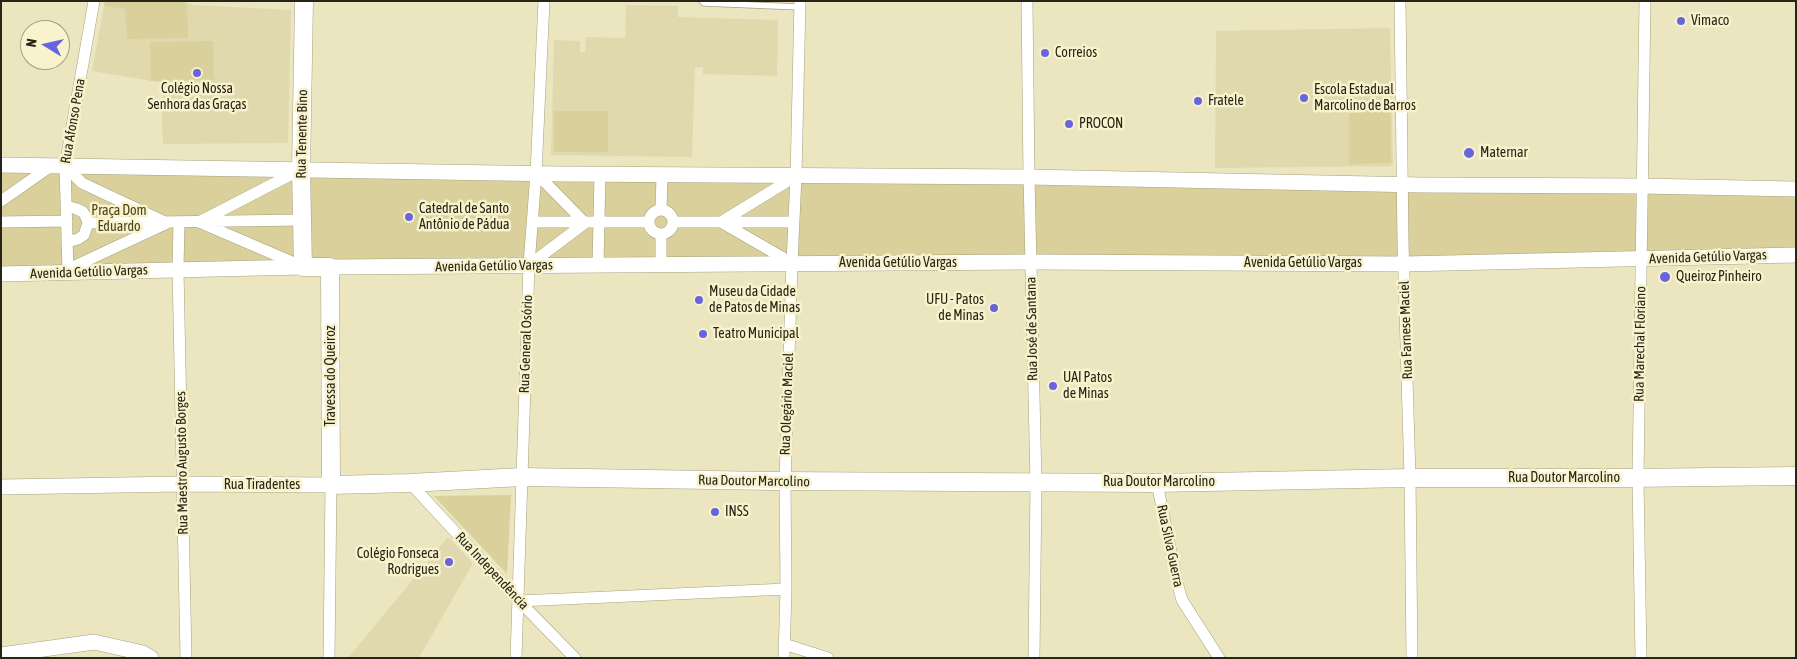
<!DOCTYPE html>
<meta charset="utf-8">
<style>
body{margin:0}
#map{position:relative;width:1797px;height:659px;overflow:hidden;background:#ebe5c0;font-family:"Asap Condensed",sans-serif}
canvas{display:block}
.frame{position:absolute;inset:0;border:2px solid #282518;pointer-events:none}
.north{position:absolute;left:20px;top:20px;width:50px;height:50px;box-sizing:border-box;background:#f8f2cd;border:1px solid #a5a085;border-radius:50%;rotate:279deg;font-size:14px;font-weight:700;line-height:20px;text-align:center;color:#282518}
.north::after{content:'';display:block;margin:auto;width:18px;height:22px;background:#6665de;clip-path:polygon(50% 0,100% 100%,50% 72%,0 100%)}
</style>
<div id="map">
<canvas width="1797" height="659"></canvas>
<div class="frame"></div>
<div class="north">N</div>
</div>
<script>
const context = document.querySelector('canvas').getContext('2d');
context.lineJoin = 'round';
function paint(path, color) { context.fillStyle = color; context.fill(path, 'evenodd'); }
const poly = rows => new Path2D(rows.map(r => 'M' + r).join(''));
function strokePath(path, color, width, dash) { context.strokeStyle = color; context.lineWidth = width; context.lineCap = dash ? 'butt' : 'round'; context.setLineDash(dash || []); context.stroke(path); }
function label(font, color, halo, rows, align = 'center') {
  context.font = font + ' "Asap Condensed",sans-serif'; context.lineWidth = 5; context.setLineDash([]); context.textBaseline = 'middle'; context.strokeStyle = halo; context.fillStyle = color; for (const [text, x, y, turn = 0] of rows) {
    context.save(); context.translate(x, y); context.rotate((+turn || 0) * Math.PI / 180); context.textAlign = isNaN(turn) ? turn : align; if (halo) context.strokeText(text, 0, 0); context.fillText(text, 0, 0); context.restore();
  }
}
paint(poly([
 [105,1,180,1,194,5,291,10,288,143,163,144,162,117,164,83,92,71],
 [626,5,678,6,678,17,778,20,777,76,703,74,703,67,695,67,692,157,551,155,554,40,580,41,580,52,585,52,586,37,625,38],
 [1390,28,1393,166,1215,168,1216,31],
 [448,537,473,563,419,658,348,658]
]), '#e1d9ae');
paint(poly([
 [105,1,180,1,187,3,188,38,127,39,125,9,104,6],
 [213,41,214,80,151,81,150,42],
 [1349,101,1390,101,1391,163,1349,164],
 [554,111,608,111,608,152,554,152],
 [1,165,1796,189,1796,255,1,274],
 [511,495,507,574,434,496]
]), '#d9d09b');
const lane = poly([
 [702,1,704,3,800,7]
]);
const street = poly([
 [1027,1,1029,177,1036,482,1034,658],
 [1400,1,1403,242,1410,478,1412,658],
 [65,166,82,183,167,223,75,266,68,272],
 [1,201,51,166],
 [66,206,77,209,83,212,86,217,88,223,84,235,78,239,67,242],
 [661,209,662,175],
 '649 222a12 12 0 1 1 24 0a12 12 0 1 1-24 0Z',
 [1,222,67,221],
 [532,222,649,222],
 [674,222,794,222],
 [88,223,302,220],
 [179,223,178,269,186,658],
 [661,234,661,264],
 [792,263,721,222,796,176],
 [299,265,199,222,300,170],
 [529,265,585,223,536,173],
 [598,265,600,174],
 [68,272,65,166,94,1],
 [410,483,519,601,575,658],
 [1157,483,1177,582,1182,600,1219,658],
 [519,601,786,589],
 [784,644,828,658],
 [329,658,331,485],
 [516,658,529,265,536,173,544,1],
 [784,658,786,589,785,481,792,263,796,176,800,1],
 [1641,658,1638,478,1645,1]
]);
const secondary = poly([
 [1,165,561,174,1029,177,1422,185,1642,186,1796,189],
 [330,267,1031,262,1404,264,1796,255],
 [1,274,303,267],
 [1,487,182,484,331,485],
 [1,655,94,642,143,653,151,658]
]);
const primary = poly([
 [304,1,301,170,303,267,330,267,331,485,410,483,522,477,773,481,1157,483,1410,478,1626,478,1796,476]
]);
strokePath(lane, '#a6a17e', 7);
strokePath(street, '#a6a17e', 12);
strokePath(secondary, '#a6a17e', 16);
strokePath(primary, '#a6a17e', 19);
strokePath(lane, '#fff', 5.5);
strokePath(street, '#fff', 11);
strokePath(secondary, '#fff', 15);
strokePath(primary, '#fff', 18);
for (const [x, y, r, color] of [
 [1681,21,5,"#6665de"],
 [1045,53,5,"#6665de"],
 [197,73,5,"#6665de"],
 [1304,98,5,"#6665de"],
 [1198,101,5,"#6665de"],
 [1069,124,5,"#6665de"],
 [1469,153,6,"#6665de"],
 [409,217,5,"#6665de"],
 [1665,277,6,"#6665de"],
 [699,300,5,"#6665de"],
 [994,308,5,"#6665de"],
 [703,334,5,"#6665de"],
 [1053,386,5,"#6665de"],
 [715,512,5,"#6665de"],
 [449,562,5,"#6665de"]
]) { const dot = new Path2D(); dot.arc(x, y, r, 0, 2 * Math.PI); context.fillStyle = color; context.fill(dot); strokePath(dot, '#f8f2cd', 2); }
label('14px', '#282518', '#f8f2cd', [
 ["Vimaco",1691,21],
 ["Correios",1055,53],
 ["Colégio Nossa",197,89,"center"],
 ["Senhora das Graças",197,105,"center"],
 ["Escola Estadual",1314,90],
 ["Marcolino de Barros",1314,106],
 ["Fratele",1208,101],
 ["PROCON",1079,124],
 ["Maternar",1480,153],
 ["Catedral de Santo",419,209],
 ["Antônio de Pádua",419,225],
 ["Queiroz Pinheiro",1676,277],
 ["Museu da Cidade",709,292],
 ["de Patos de Minas",709,308],
 ["UFU - Patos",984,300,"right"],
 ["de Minas",984,316,"right"],
 ["Teatro Municipal",713,334],
 ["UAI Patos",1063,378],
 ["de Minas",1063,394],
 ["INSS",725,512],
 ["Colégio Fonseca",439,554,"right"],
 ["Rodrigues",439,570,"right"]
], 'left');
label('14px', '#282518', '#f8f2cd', [
 ["Rua Afonso Pena",73,121,-80],
 ["Rua Tenente Bino",302,134,-89],
 ["Avenida Getúlio Vargas",1708,257,-2],
 ["Avenida Getúlio Vargas",898,263],
 ["Avenida Getúlio Vargas",1303,263],
 ["Avenida Getúlio Vargas",494,266,-1],
 ["Avenida Getúlio Vargas",89,272,-2],
 ["Rua José de Santana",1032,329,-91],
 ["Rua Farnese Maciel",1406,330,-92],
 ["Rua General Osório",526,344,-88],
 ["Rua Marechal Floriano",1640,344,-89],
 ["Travessa do Queiroz",331,376,-90],
 ["Rua Olegário Maciel",787,404,-88],
 ["Rua Maestro Augusto Borges",182,463,-91],
 ["Rua Doutor Marcolino",1564,478],
 ["Rua Doutor Marcolino",754,481,1],
 ["Rua Doutor Marcolino",1159,482],
 ["Rua Tiradentes",262,485],
 ["Rua Silva Guerra",1170,546,78],
 ["Rua Independência",492,571,47]
]);
label('14px', '#4b441c', '#f8f2cd', [
 ["Praça Dom",119,211],
 ["Eduardo",119,227]
]);
</script>
